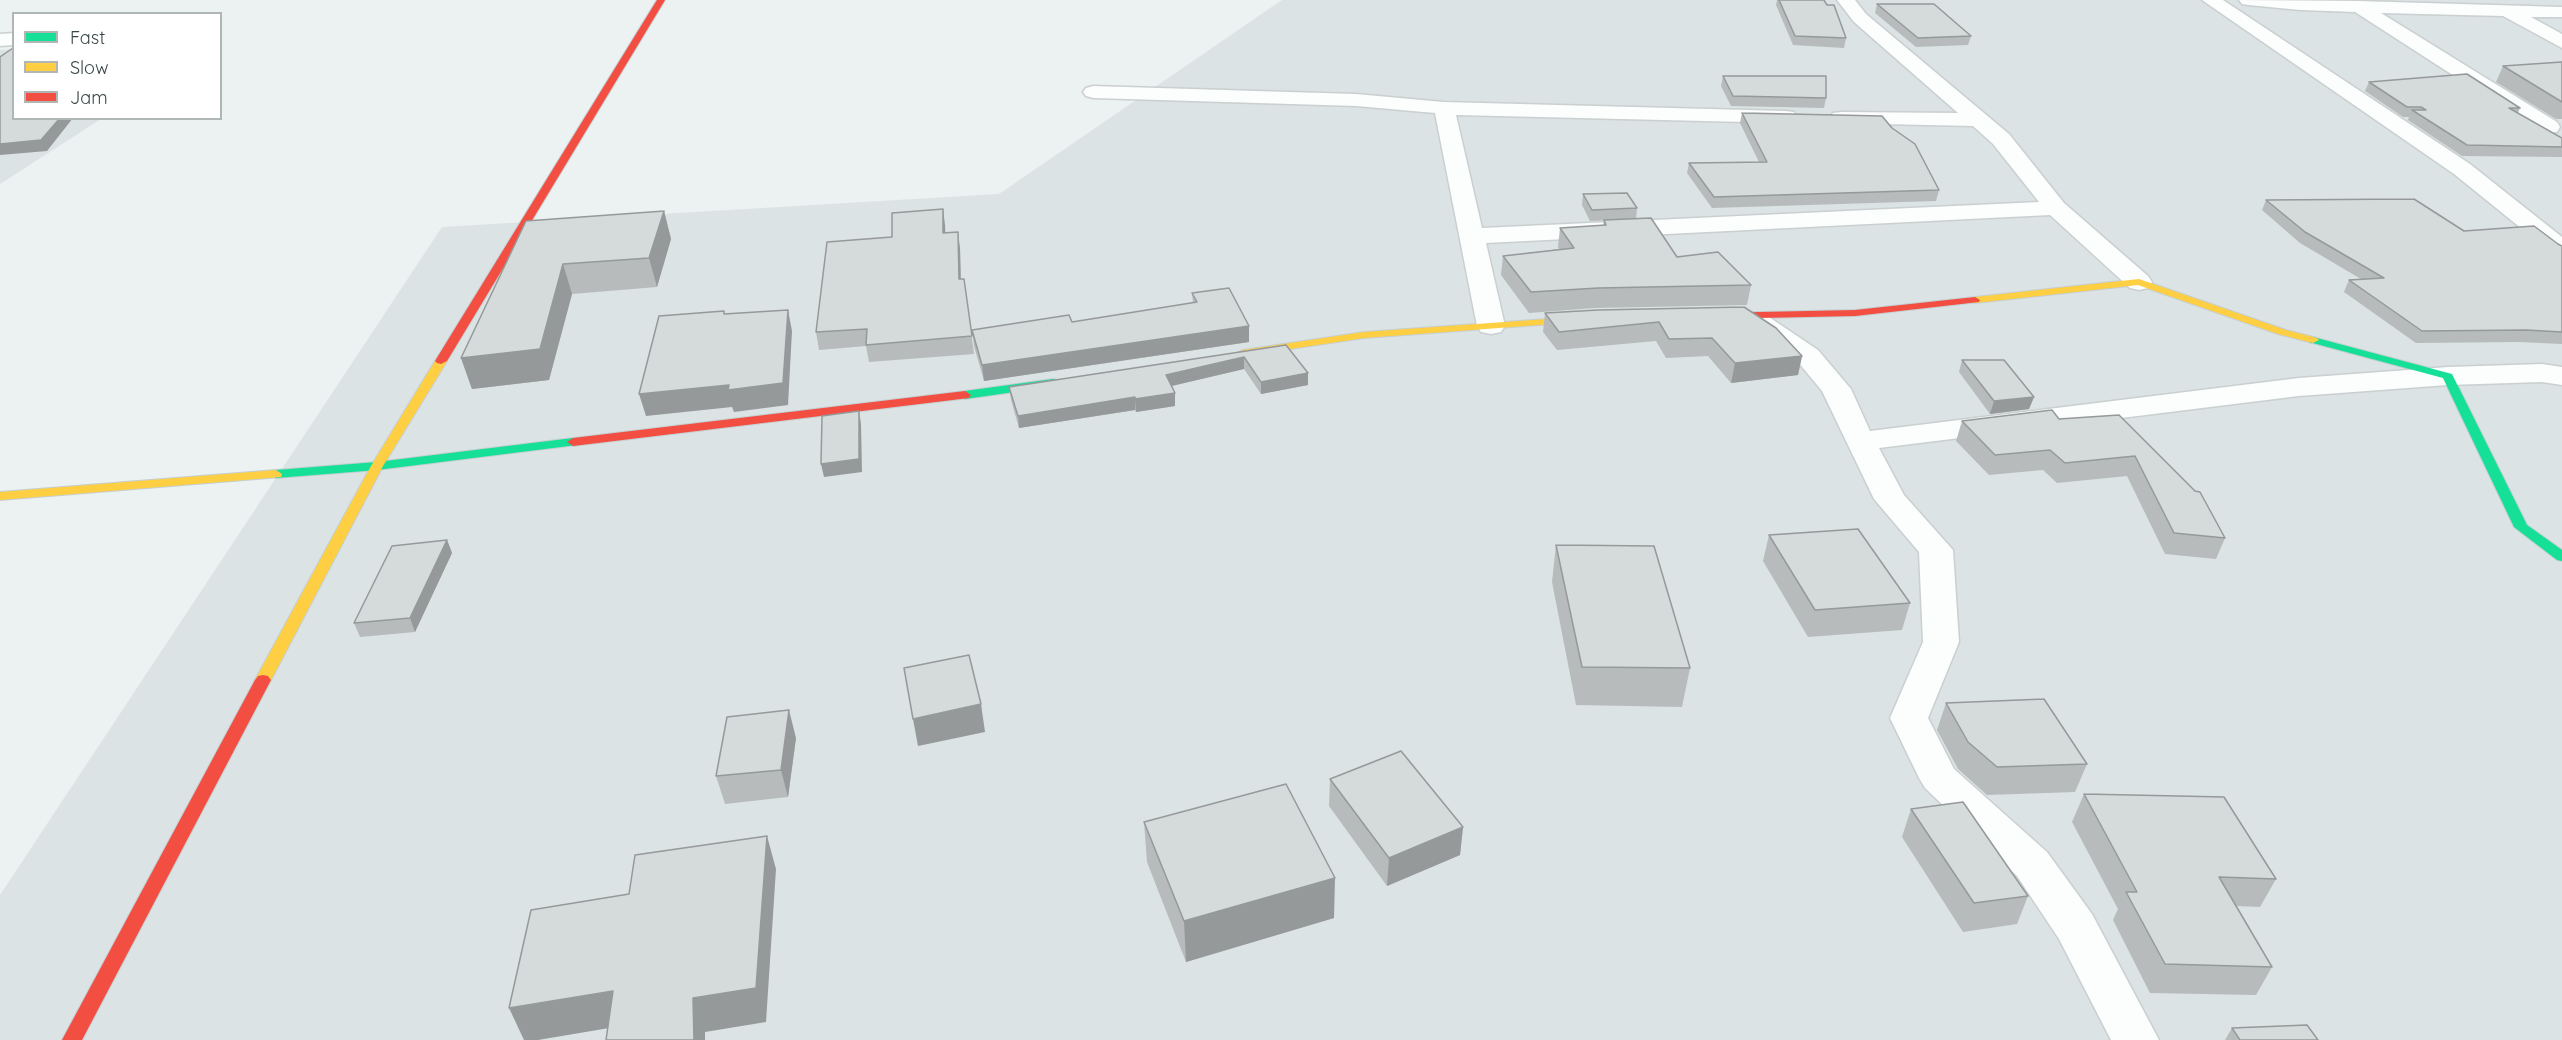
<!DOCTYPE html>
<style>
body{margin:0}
#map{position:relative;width:2562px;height:1040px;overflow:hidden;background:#ecf1f1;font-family:Quicksand,sans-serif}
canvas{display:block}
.legend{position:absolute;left:12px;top:12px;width:210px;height:108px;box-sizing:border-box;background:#fff;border:2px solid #b0b5b5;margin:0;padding:8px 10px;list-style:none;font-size:18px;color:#394647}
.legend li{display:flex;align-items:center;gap:12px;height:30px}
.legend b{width:30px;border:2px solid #b0b5b5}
</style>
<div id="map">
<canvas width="2562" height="1040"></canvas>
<ul class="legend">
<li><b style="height:8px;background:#16e098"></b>Fast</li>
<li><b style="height:8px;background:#ffcf43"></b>Slow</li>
<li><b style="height:8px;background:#f24e42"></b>Jam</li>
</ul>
</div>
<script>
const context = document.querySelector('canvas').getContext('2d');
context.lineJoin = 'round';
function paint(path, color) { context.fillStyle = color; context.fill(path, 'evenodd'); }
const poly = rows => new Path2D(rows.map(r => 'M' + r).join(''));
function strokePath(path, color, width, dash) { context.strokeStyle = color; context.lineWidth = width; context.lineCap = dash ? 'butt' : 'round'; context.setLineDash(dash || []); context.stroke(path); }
paint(poly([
 [1282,0,2562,0,2562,1040,0,1040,0,895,442,227,999,194],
 [13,49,14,118,101,119,0,184,0,50]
]), '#dbe3e5');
const street = poly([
 [1837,0,1855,0,1866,14,2009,134,2064,203,2148,276,2152,282,2148,288,2139,290,2130,288,2050,215,1486,243,1505,326,1501,332,1491,334,1481,332,1477,326,1435,113,1356,106,1093,98,1086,96,1083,92,1086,88,1093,86,1356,94,1444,102,1786,111,1794,112,1797,117,1794,122,1786,123,1456,115,1482,228,2039,202,1993,144,1973,126,1833,123,1830,118,1833,113,1841,112,1958,113,1854,22,1837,0],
 [2202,0,2223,0,2470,164,2562,237,2562,257,2553,254,2454,174,2202,0],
 [2239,0,2358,1,2562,7,2562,17,2531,17,2562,34,2562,48,2503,16,2381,13,2557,122,2560,127,2557,132,2549,133,2541,132,2355,12,2300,10,2248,5,2242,4,2239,0],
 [14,33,14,45,0,46,0,34,14,33],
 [1756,313,1766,315,1818,350,1851,389,1870,431,2299,378,2448,367,2542,364,2562,367,2562,385,2542,382,2448,385,2299,396,1879,448,1904,495,1953,550,1959,642,1928,718,1954,769,2047,852,2092,914,2159,1040,2111,1040,2059,939,2017,876,1925,788,1919,778,1890,718,1923,642,1919,552,1874,499,1822,391,1798,362,1746,327,1742,321,1746,315,1756,313]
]);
const fast = poly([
 [2313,337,2452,374,2527,525,2562,550,2562,561,2557,560,2514,527,2443,378,2309,342,2309,338,2313,337],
 [1053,379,1057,380,1059,383,1057,386,965,399,959,395,965,391,1053,379],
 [573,438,577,439,579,442,577,445,377,470,276,478,270,474,276,470,377,462,573,438]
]);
const slow = poly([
 [2139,279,2286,330,2317,338,2319,340,2313,343,2278,334,2138,285,1975,303,1970,300,1975,297,2139,279],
 [1589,316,1593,317,1593,321,1364,338,1243,356,1237,353,1243,350,1364,332,1589,316],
 [441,358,447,361,383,466,271,680,268,684,263,685,258,684,255,680,371,466,435,361,441,358],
 [276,470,282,474,281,477,0,500,0,492,276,470]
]);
const jam = poly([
 [657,0,665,0,447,361,441,364,437,363,435,361,657,0],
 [1975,297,1980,300,1979,302,1855,316,1712,319,1706,316,1712,313,1855,310,1975,297],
 [965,391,971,395,969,398,573,446,567,442,573,438,965,391],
 [263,675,268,676,271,680,82,1040,62,1040,255,680,258,676,263,675]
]);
strokePath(street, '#cacfcf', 3);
strokePath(fast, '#c5cfd1', 2);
strokePath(slow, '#c5cfd1', 2);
strokePath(jam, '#c5cfd1', 2);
paint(street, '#fcfdfd');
paint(fast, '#16e098');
paint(slow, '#ffcf43');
paint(jam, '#f24e42');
paint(poly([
 [1777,0,1824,0,1846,38,1844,48,1793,45,1776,5],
 [1877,4,1971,36,1968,45,1916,47,1875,13],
 [2562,62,2562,119,2556,119,2496,82,2503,66],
 [1723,76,1826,98,1824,108,1731,106,1721,86],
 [2369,82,2520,108,2518,113,2562,138,2562,157,2462,156,2408,120,2409,117,2403,117,2365,91],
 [1742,113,1939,190,1936,201,1712,208,1687,173,1689,163,1759,162,1740,123],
 [1583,194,1637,208,1636,219,1590,221,1582,205],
 [2266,200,2464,231,2558,244,2562,246,2562,344,2519,342,2416,343,2344,292,2349,280,2361,279,2300,243,2262,210],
 [943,209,945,233,960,248,961,279,964,279,974,354,869,362,866,346,819,350,816,332,892,237],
 [664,211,671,239,657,287,572,294,549,380,472,389,461,358,526,221],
 [1604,220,1677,257,1751,285,1747,305,1595,308,1529,313,1501,275,1503,256,1559,249,1558,247,1560,228,1603,225],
 [1192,293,1249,342,984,381,974,346,972,330,1072,322,1193,303],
 [1744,307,1802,356,1798,375,1731,383,1708,356,1666,358,1656,341,1557,350,1543,332,1545,313],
 [1286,345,1308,385,1261,394,1244,369,1172,386,1175,393,1175,406,1136,412,1135,410,1019,428,1011,400,1009,387],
 [1962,360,2034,397,2029,409,1990,414,1959,372],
 [2119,415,2225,538,2216,559,2165,554,2127,476,2057,483,2043,470,1989,475,1956,441,1962,421,2059,419],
 [1769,535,1910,603,1902,630,1808,637,1763,561],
 [447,540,452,553,415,632,360,637,354,623],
 [1556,545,1690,668,1682,707,1576,705,1552,582],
 [1946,703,2087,764,2075,792,1987,795,1958,769,1937,730],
 [796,738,788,797,725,804,716,776],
 [1330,779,1463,827,1460,855,1387,886,1329,806],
 [2084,794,2276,879,2260,907,2236,906,2272,967,2256,995,2150,993,2113,920,2118,909,2072,822],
 [1911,809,2028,896,2017,924,1963,932,1902,837],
 [1144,822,1334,918,1186,962,1147,862],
 [2232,1028,2318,1040,2225,1040]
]), '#b7bbbc');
paint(poly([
 [60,118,73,118,47,151,0,155,0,144],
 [943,209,945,225,946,249,943,233],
 [664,211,671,239,657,287,649,258],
 [958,232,960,248,961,296,959,279],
 [563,264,572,294,549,380,472,389,461,358],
 [788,310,792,331,788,405,734,412,732,407,646,416,639,394],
 [1249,326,1249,342,984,381,982,365],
 [1802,356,1798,375,1731,383,1735,363],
 [1244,357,1244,369,1167,387,1166,375],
 [1308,373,1308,385,1261,394,1261,382],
 [1175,393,1175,406,1136,412,1135,399],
 [1135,397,1135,410,1019,428,1018,416],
 [2034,397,2029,409,1990,414,1994,401],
 [859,411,861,424,862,472,824,477,821,464],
 [447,540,452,553,415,632,410,618],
 [981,704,985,732,918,746,913,719],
 [789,710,796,738,788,797,781,770],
 [1463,827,1460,855,1387,886,1389,858],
 [767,836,776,869,766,1022,705,1032,705,1040,694,1040,693,998],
 [1335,878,1334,918,1186,962,1184,921],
 [613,991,627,1025,538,1040,524,1040,509,1008]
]), '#959999');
const building = poly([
 [1779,0,1824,0,1827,5,1834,5,1846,38,1795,36,1779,0],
 [1877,4,1934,4,1971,36,1918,38,1877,4],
 [13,48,14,48,14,118,60,118,41,140,0,144,0,57,13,48],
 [2562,62,2562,102,2503,66,2562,62],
 [2467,74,2520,108,2509,108,2562,138,2562,147,2467,145,2412,110,2426,110,2421,107,2407,107,2369,82,2467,74],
 [1723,76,1826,76,1826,98,1733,96,1723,76],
 [1742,113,1882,116,1892,128,1915,144,1939,190,1714,197,1689,163,1767,162,1742,113],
 [1627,193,1637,208,1592,210,1583,194,1627,193],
 [2414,199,2464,231,2534,226,2558,244,2562,246,2562,332,2526,330,2422,331,2349,280,2384,278,2305,232,2266,200,2414,199],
 [943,209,943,233,958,232,959,279,964,279,972,336,866,345,867,329,816,332,827,242,892,237,892,213,943,209],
 [664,211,649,258,563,264,540,349,461,358,526,221,664,211],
 [1651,218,1677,257,1718,252,1751,285,1598,288,1531,292,1503,256,1574,248,1560,228,1606,225,1604,220,1651,218],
 [1229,288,1249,326,982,365,972,330,1069,315,1072,322,1197,302,1192,293,1229,288],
 [1744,307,1776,328,1802,356,1735,363,1712,338,1669,339,1659,322,1559,332,1545,313,1598,310,1744,307],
 [788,310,783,383,728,390,729,385,639,394,659,316,724,311,724,314,788,310],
 [1286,345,1308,373,1261,382,1244,357,1166,375,1175,393,1135,399,1135,397,1018,416,1009,387,1286,345],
 [1962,360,2004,360,2034,397,1994,401,1962,360],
 [2052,410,2059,419,2119,415,2195,491,2200,492,2225,538,2174,533,2135,456,2065,463,2050,450,1995,455,1962,421,2052,410],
 [859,411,859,459,821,464,822,416,859,411],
 [1858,529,1910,603,1815,610,1769,535,1858,529],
 [447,540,410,618,354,623,392,546,447,540],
 [1556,545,1654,546,1690,668,1582,667,1556,545],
 [969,655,981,704,913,719,904,668,969,655],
 [2044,699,2087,764,1997,767,1968,742,1946,703,2044,699],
 [789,710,781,770,716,776,727,717,789,710],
 [1401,751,1463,827,1389,858,1330,779,1401,751],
 [1286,784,1335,878,1184,921,1144,822,1286,784],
 [2084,794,2224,797,2276,879,2219,877,2272,967,2165,964,2126,892,2137,892,2084,794],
 [1963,802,2028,896,1974,903,1911,809,1963,802],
 [767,836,756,988,693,998,694,1040,606,1040,613,991,509,1008,531,910,629,894,635,855,767,836],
 [2307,1025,2318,1040,2240,1040,2232,1028,2307,1025]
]);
paint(building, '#d5dadb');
strokePath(building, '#959999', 1.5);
</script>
